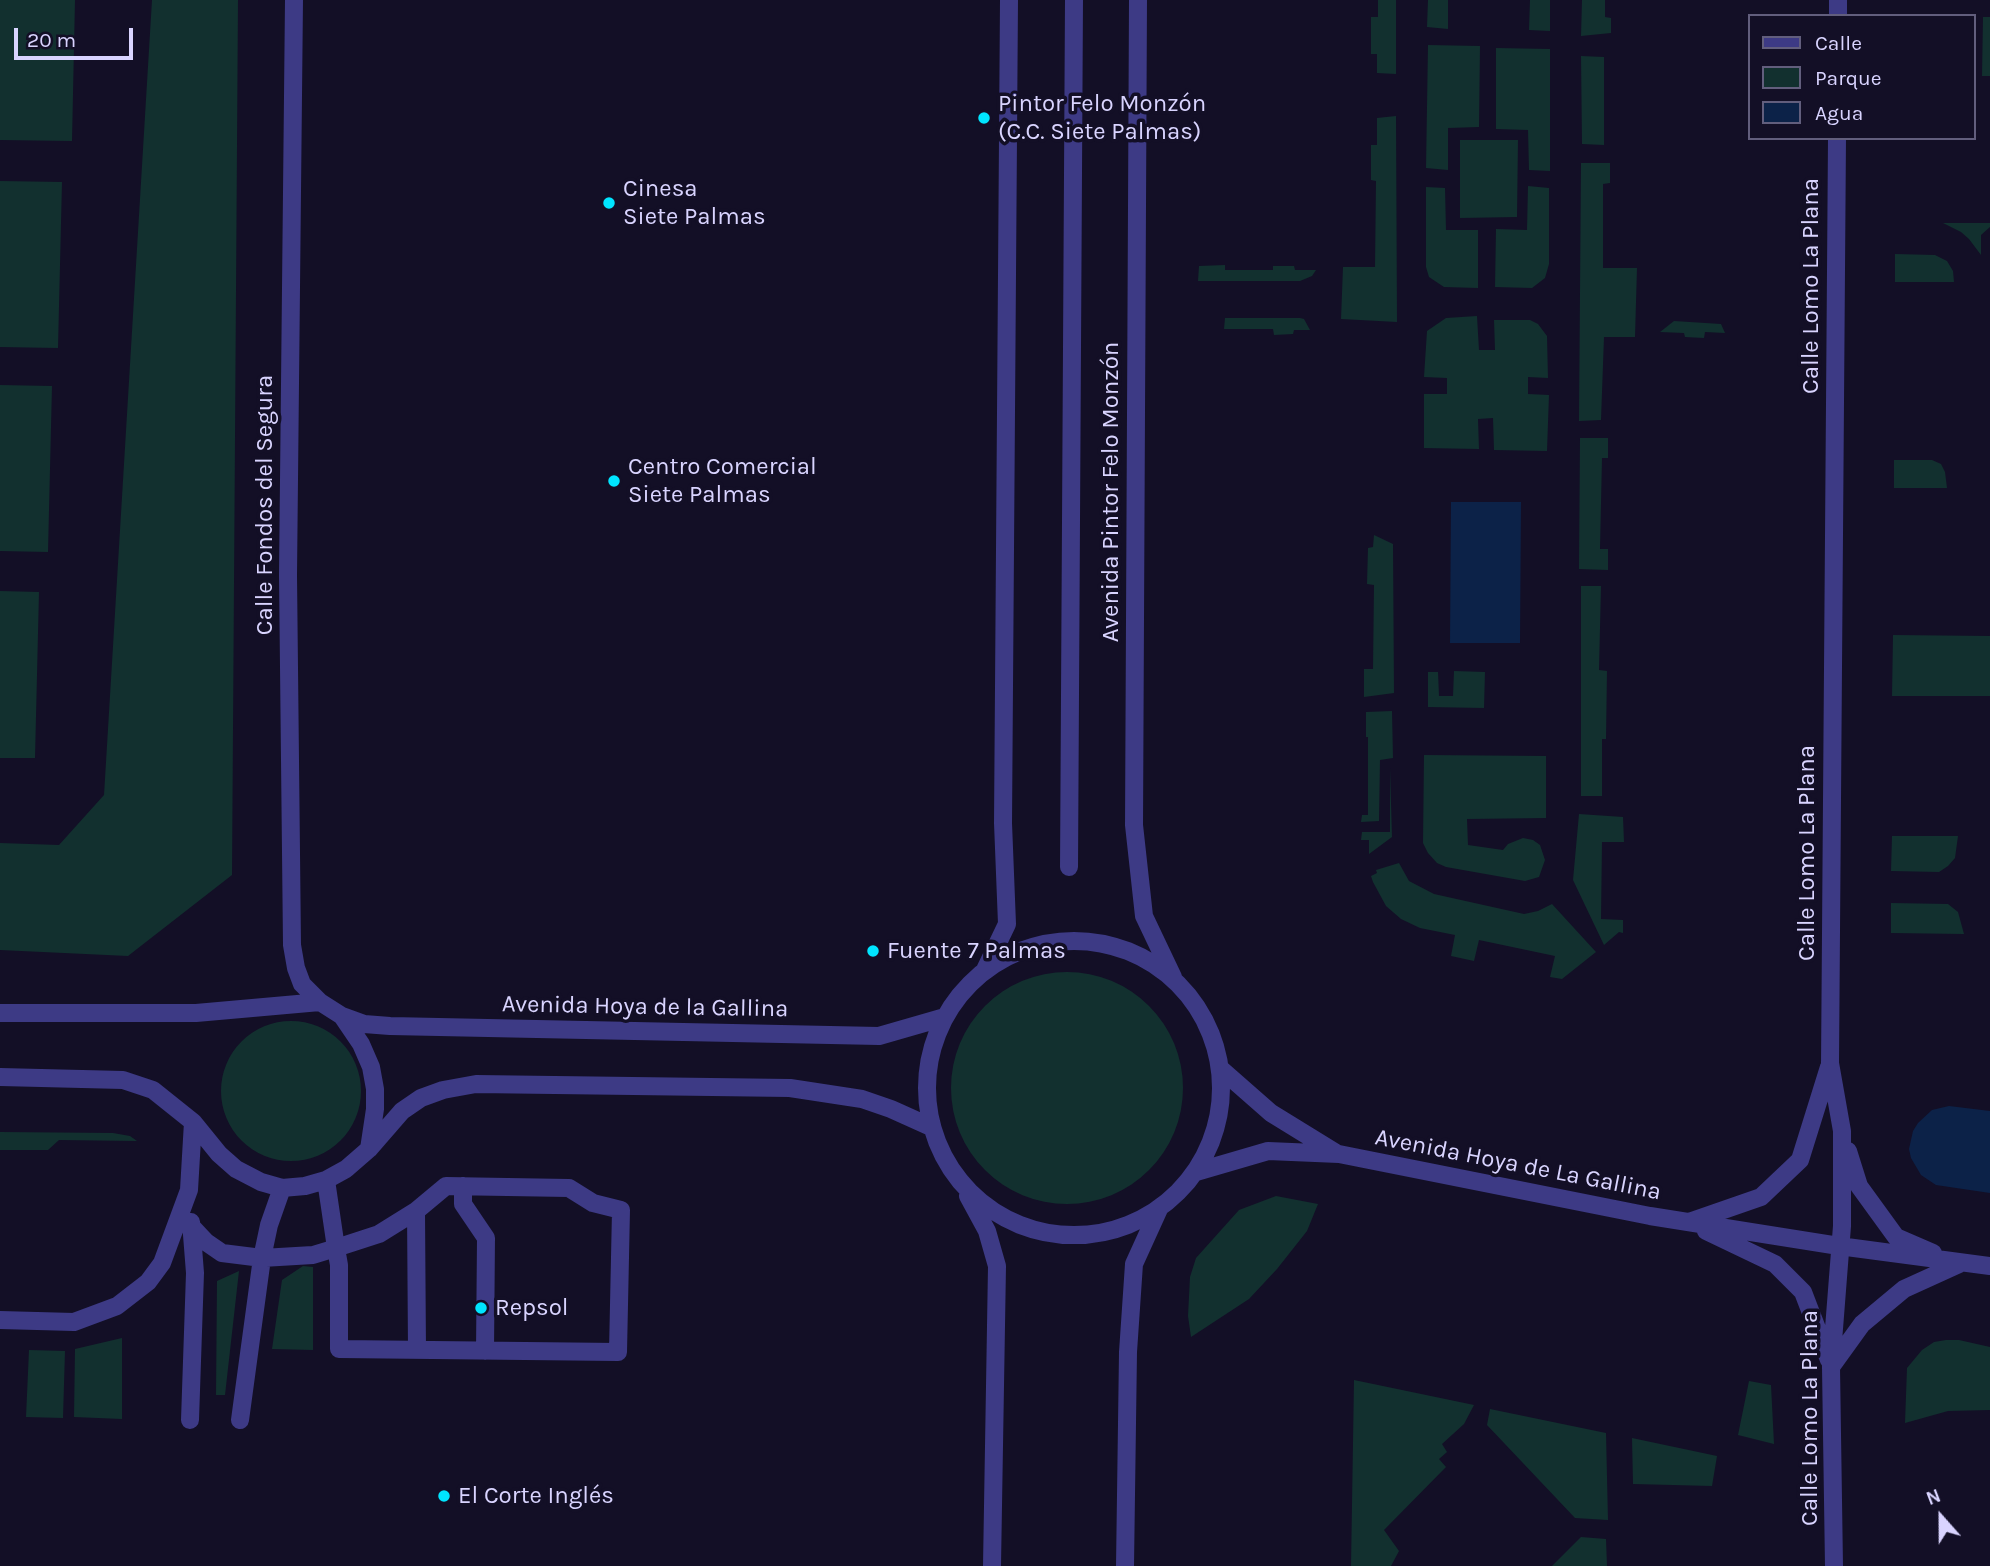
<!DOCTYPE html>
<meta charset="utf-8">
<style>
body{margin:0}
#map{position:relative;width:1990px;height:1566px;overflow:hidden;background:#130f26;font-family:Karla,sans-serif}
canvas{display:block}
.legend{position:absolute;left:1748px;top:14px;width:228px;height:126px;box-sizing:border-box;background:#130f26;border:2px solid #625e7d;margin:0;padding:9px 12px;list-style:none;font-size:21px;color:#d9d4ff}
.legend li{display:flex;align-items:center;gap:14px;height:35px}
.legend b{width:35px;border:2px solid #625e7d}
.north{position:absolute;left:1906px;top:1482px;width:70px;height:70px;-webkit-text-stroke:5px #130f26;paint-order:stroke;rotate:339deg;font-size:19px;font-weight:700;line-height:28px;text-align:center;color:#d9d4ff}
.north::after{content:'';display:block;margin:auto;width:24px;height:32px;background:#d9d4ff;clip-path:polygon(50% 0,100% 100%,50% 72%,0 100%)}
.scale{position:absolute;left:14px;top:28px;width:119px;height:32px;box-sizing:border-box;border:4px solid #d9d4ff;border-top:0;padding-left:9px;font-size:21px;line-height:24px;white-space:nowrap;color:#d9d4ff;-webkit-text-stroke:5px #130f26;paint-order:stroke}
</style>
<div id="map">
<canvas width="1990" height="1566"></canvas>
<ul class="legend">
<li><b style="height:9px;background:#3d3a85"></b>Calle</li>
<li><b style="height:19px;background:#12302f"></b>Parque</li>
<li><b style="height:19px;background:#0c2248"></b>Agua</li>
</ul>
<div class="north">N</div>
<div class="scale">20 m</div>
</div>
<script>
const context = document.querySelector('canvas').getContext('2d');
context.lineJoin = 'round';
function paint(path, color) { context.fillStyle = color; context.fill(path, 'evenodd'); }
const poly = rows => new Path2D(rows.map(r => 'M' + r).join(''));
function strokePath(path, color, width, dash) { context.strokeStyle = color; context.lineWidth = width; context.lineCap = dash ? 'butt' : 'round'; context.setLineDash(dash || []); context.stroke(path); }
function label(font, color, halo, rows, align = 'center') {
  context.font = font + ' Karla,sans-serif'; context.lineWidth = 7; context.setLineDash([]); context.textBaseline = 'middle'; context.strokeStyle = halo; context.fillStyle = color; for (const [text, x, y, turn = 0] of rows) {
    context.save(); context.translate(x, y); context.rotate((+turn || 0) * Math.PI / 180); context.textAlign = isNaN(turn) ? turn : align; if (halo) context.strokeText(text, 0, 0); context.fillText(text, 0, 0); context.restore();
  }
}
paint(poly([
 [0,0,75,0,72,141,0,140],
 [152,0,238,0,232,875,128,956,0,950,0,843,59,845,104,795],
 [1378,0,1396,0,1396,74,1377,73,1377,54,1371,54,1371,17,1378,17],
 [1428,0,1448,0,1448,29,1427,27],
 [1530,0,1550,0,1550,31,1529,30],
 [1582,0,1605,0,1605,17,1611,18,1611,33,1581,36],
 [1983,17,1990,17,1990,76,1982,76],
 [1428,45,1480,46,1479,127,1448,128,1448,170,1426,168],
 [1496,48,1550,49,1550,171,1529,170,1528,130,1496,129],
 [1581,56,1604,57,1604,145,1582,144],
 [1396,116,1397,322,1341,319,1343,267,1375,267,1376,181,1371,180,1371,145,1377,145,1377,118],
 [1460,140,1518,140,1517,217,1460,218],
 [1581,163,1610,163,1610,183,1603,184,1603,268,1637,268,1635,337,1604,337,1601,420,1579,421],
 [0,181,62,182,58,348,0,347],
 [1528,186,1549,188,1549,264,1545,278,1532,288,1495,287,1496,229,1527,230],
 [1426,187,1445,188,1446,230,1478,230,1478,288,1444,287,1429,277,1426,267],
 [1943,223,1990,223,1990,227,1981,235,1981,255,1969,239,1961,232],
 [1895,254,1935,255,1947,261,1953,271,1954,282,1895,282],
 [1225,265,1225,270,1273,270,1273,266,1294,266,1295,270,1316,270,1312,276,1300,281,1198,281,1199,266],
 [1477,316,1479,350,1495,350,1494,320,1530,320,1538,324,1547,336,1548,378,1528,377,1528,394,1549,395,1547,451,1494,450,1493,418,1478,419,1479,449,1424,448,1424,394,1447,394,1447,378,1424,377,1427,331,1446,318],
 [1225,318,1300,318,1304,319,1310,330,1294,330,1293,334,1274,335,1273,329,1224,329],
 [1674,321,1721,324,1725,333,1705,332,1704,338,1685,337,1684,333,1660,332],
 [0,385,52,386,48,552,0,551],
 [1580,438,1608,438,1608,458,1602,458,1600,549,1608,549,1608,570,1579,569],
 [1894,460,1932,460,1941,464,1945,472,1947,488,1894,488],
 [1374,535,1393,544,1394,693,1364,697,1364,669,1373,669,1374,585,1367,584,1368,548,1373,547],
 [1581,586,1601,586,1599,670,1607,671,1606,739,1602,739,1602,796,1581,796],
 [0,591,39,592,35,758,0,758],
 [1893,635,1990,636,1990,696,1892,696],
 [1454,671,1485,672,1484,708,1428,707,1428,672,1438,672,1439,696,1453,696],
 [1392,711,1393,758,1380,760,1379,821,1361,822,1362,815,1368,815,1368,737,1366,737,1366,712],
 [1424,755,1546,756,1546,818,1467,819,1468,845,1503,850,1508,844,1523,838,1533,840,1540,845,1545,860,1539,877,1525,881,1446,867,1437,863,1428,853,1423,843],
 [1390,768,1392,837,1369,854,1369,840,1361,840,1362,832,1390,832],
 [1579,814,1623,817,1624,842,1602,842,1601,919,1623,920,1623,933,1619,932,1604,945,1573,880],
 [1892,836,1958,836,1955,858,1948,866,1939,872,1891,871],
 [1399,863,1409,881,1434,894,1524,914,1538,911,1552,904,1596,952,1562,979,1550,977,1555,956,1479,940,1474,961,1451,956,1455,935,1420,928,1401,919,1386,906,1373,882,1371,876,1377,873,1376,870],
 [1891,903,1948,904,1958,912,1964,934,1891,933],
 '951 1088a116 116 0 1 1 232 0a116 116 0 1 1-232 0Z',
 '221 1091a70 70 0 1 1 140 0a70 70 0 1 1-140 0Z',
 [0,1132,113,1133,130,1136,137,1141,59,1140,48,1150,0,1150],
 [1276,1196,1318,1204,1307,1231,1277,1269,1249,1299,1191,1337,1188,1316,1190,1277,1196,1258,1239,1210],
 [303,1266,313,1267,313,1350,272,1349,282,1280],
 [239,1271,225,1395,216,1395,217,1281],
 [122,1338,122,1419,74,1417,75,1349],
 [1946,1340,1959,1340,1990,1347,1990,1410,1948,1411,1905,1423,1907,1368,1922,1350,1934,1342],
 [29,1350,65,1351,63,1418,26,1417],
 [1354,1380,1474,1405,1464,1424,1442,1444,1447,1452,1439,1459,1446,1467,1384,1530,1399,1551,1391,1566,1351,1566],
 [1749,1381,1771,1385,1774,1444,1738,1435],
 [1490,1409,1606,1433,1608,1520,1575,1518,1487,1425],
 [1632,1438,1717,1456,1712,1486,1633,1484],
 [1581,1537,1606,1539,1607,1566,1552,1566]
]), '#12302f');
paint(poly([
 [1451,502,1521,502,1520,643,1450,643],
 [1949,1106,1990,1111,1990,1193,1936,1185,1921,1175,1911,1158,1909,1149,1913,1131,1918,1123,1932,1110]
]), '#0c2248');
strokePath(poly([
 [294,0,288,575,292,945,296,968,302,984,320,1002],
 [1138,0,1134,825,1144,916,1173,977],
 [1838,16,1838,0],
 [1069,867,1074,0],
 '927 1088a147 147 0 1 1 294 0a147 147 0 1 1-294 0Z',
 [985,970,1007,924,1003,823,1009,0],
 [0,1013,196,1013,320,1002,342,1016,364,1024,390,1026,879,1036,945,1017],
 [342,1016,361,1044,371,1067,375,1089,375,1109,369,1149],
 [1222,1070,1271,1113,1336,1153],
 [0,1077,123,1080,153,1090,193,1122,219,1154,236,1169,261,1182,282,1188,305,1186,326,1180,346,1169,369,1149,402,1111,421,1098,443,1090,476,1084,790,1088,862,1099,891,1109,931,1127],
 [1848,1151,1859,1186,1896,1237,1933,1253],
 [1196,1172,1268,1151,1339,1154,1650,1216,1839,1246,1990,1266],
 [463,1186,463,1204,486,1238,485,1351],
 [968,1196,987,1231,997,1266,992,1566],
 [416,1211,417,1350],
 [1689,1222,1761,1197,1800,1160,1829,1067],
 [191,1226,206,1242,222,1253,262,1258,313,1255,336,1248,379,1234,416,1211,446,1186,569,1188,593,1203,621,1210,618,1352,339,1349,339,1265,336,1248,326,1180],
 [1706,1231,1775,1264,1803,1292,1829,1360],
 [0,1320,74,1322,117,1306,148,1282,162,1263,189,1190,193,1122],
 [1831,1367,1862,1324,1904,1289,1959,1264],
 [190,1420,195,1273,191,1222],
 [240,1420,262,1258,269,1225,282,1188],
 [1125,1566,1128,1352,1134,1264,1159,1209],
 [1834,1566,1831,1367,1842,1226,1842,1131,1830,1063,1837,138]
]), '#3d3a85', 18);
for (const [x, y, r, color] of [
 [984,118,7,"#00e5ff"],
 [609,203,7,"#00e5ff"],
 [614,481,7,"#00e5ff"],
 [873,951,7,"#00e5ff"],
 [481,1308,7,"#00e5ff"],
 [444,1496,7,"#00e5ff"]
]) { const dot = new Path2D(); dot.arc(x, y, r, 0, 2 * Math.PI); context.fillStyle = color; context.fill(dot); strokePath(dot, '#130f26', 2.5); }
label('24px', '#d9d4ff', '#130f26', [
 ["Pintor Felo Monzón",998,104],
 ["(C.C. Siete Palmas)",998,132],
 ["Cinesa",623,189],
 ["Siete Palmas",623,217],
 ["Centro Comercial",628,467],
 ["Siete Palmas",628,495],
 ["Fuente 7 Palmas",887,951],
 ["Repsol",495,1308],
 ["El Corte Inglés",458,1496]
], 'left');
label('24px', '#d9d4ff', '#130f26', [
 ["Calle Lomo La Plana",1811,286,-90],
 ["Avenida Pintor Felo Monzón",1111,492,-90],
 ["Calle Fondos del Segura",265,505,-90],
 ["Calle Lomo La Plana",1807,853,-90],
 ["Avenida Hoya de la Gallina",645,1007,1],
 ["Avenida Hoya de La Gallina",1518,1165,11],
 ["Calle Lomo La Plana",1810,1418,-90]
]);
</script>
